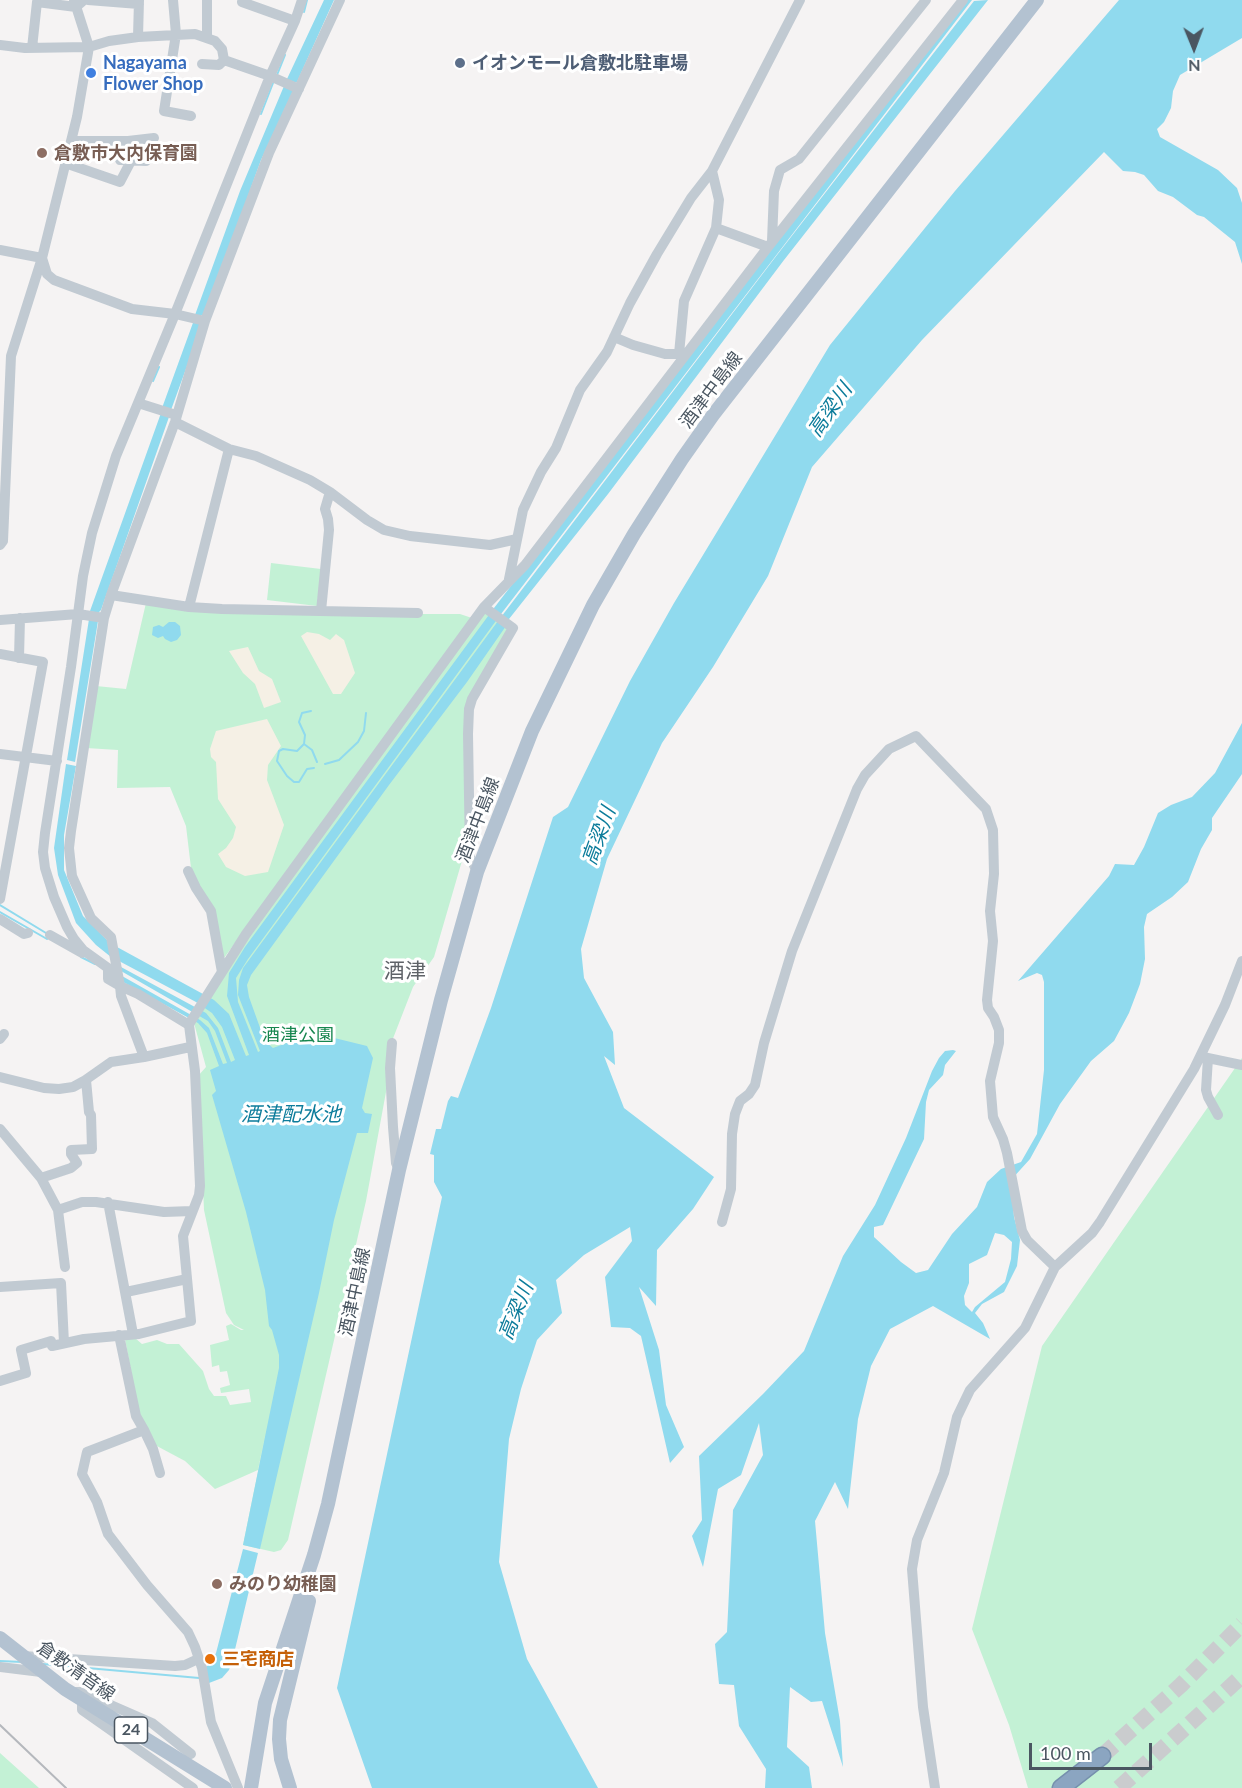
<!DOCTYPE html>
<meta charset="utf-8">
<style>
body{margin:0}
#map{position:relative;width:1242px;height:1788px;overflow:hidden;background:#f5f3f3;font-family:Lato,sans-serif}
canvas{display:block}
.north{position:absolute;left:1164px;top:18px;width:60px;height:60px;-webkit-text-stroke:4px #fff;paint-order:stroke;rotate:179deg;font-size:16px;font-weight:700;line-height:24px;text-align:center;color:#4a5661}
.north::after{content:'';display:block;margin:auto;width:21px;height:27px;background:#4a5661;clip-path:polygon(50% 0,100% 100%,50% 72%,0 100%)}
.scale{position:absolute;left:1029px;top:1743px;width:123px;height:27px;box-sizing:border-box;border:3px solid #4a5661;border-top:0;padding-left:8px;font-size:18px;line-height:21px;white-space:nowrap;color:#4a5661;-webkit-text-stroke:4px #fff;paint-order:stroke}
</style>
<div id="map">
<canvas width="1242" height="1788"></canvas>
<div class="north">N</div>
<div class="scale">100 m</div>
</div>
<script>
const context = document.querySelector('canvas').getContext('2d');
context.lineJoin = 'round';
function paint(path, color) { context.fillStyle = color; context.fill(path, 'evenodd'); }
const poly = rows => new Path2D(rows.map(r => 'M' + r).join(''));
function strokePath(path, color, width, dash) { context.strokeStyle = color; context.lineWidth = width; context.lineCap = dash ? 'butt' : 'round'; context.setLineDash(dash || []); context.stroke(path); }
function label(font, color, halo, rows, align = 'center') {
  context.font = font + ' Lato,"Noto Sans JP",sans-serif'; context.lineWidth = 6; context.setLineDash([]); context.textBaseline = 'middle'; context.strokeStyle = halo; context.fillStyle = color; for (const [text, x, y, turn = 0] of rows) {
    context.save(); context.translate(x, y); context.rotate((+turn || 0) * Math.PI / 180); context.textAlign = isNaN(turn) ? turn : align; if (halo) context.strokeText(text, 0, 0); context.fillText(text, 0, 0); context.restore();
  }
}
paint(poly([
 [271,563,321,569,317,606,267,600],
 [146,603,332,614,460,614,472,618,224,958,191,868,186,826,170,787,117,788,118,750,86,748,96,686,126,689],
 [485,612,509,628,470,697,466,847,434,957,413,987,392,1041,388,1081,366,1201,288,1540,281,1550,274,1552,243,1545,266,1432,258,1470,215,1489,185,1461,155,1445,139,1413,125,1339,135,1338,142,1344,157,1340,167,1344,179,1344,203,1371,209,1389,214,1396,226,1396,230,1405,251,1402,249,1389,221,1393,220,1388,230,1385,227,1371,220,1372,219,1365,212,1367,210,1345,229,1340,226,1326,231,1324,241,1330,244,1330,234,1325,226,1313,204,1210,198,1076,206,1067,194,1023,246,941],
 [1242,1058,1242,1788,1028,1788,1009,1725,972,1629,1042,1346],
 [0,1753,39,1788,0,1788]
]), '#c3f1d5');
paint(poly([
 [307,632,319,634,330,640,336,634,344,640,355,673,341,694,333,694,301,636],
 [248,647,259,671,272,679,281,702,264,708,255,684,243,673,229,651],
 [267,719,281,746,268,765,267,780,284,825,268,872,245,876,226,867,218,854,226,848,233,838,236,827,218,799,216,762,211,757,210,749,216,731]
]), '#f5f0e5');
paint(poly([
 [324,0,334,0,297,82,294,82,287,79],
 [962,0,972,0,501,614,248,959,236,978,238,1002,258,1052,260,1051,238,995,239,980,243,968,498,621,777,255,974,1,988,0,784,260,608,494,509,619,506,626,467,682,389,785,251,975,247,985,249,997,263,1036,267,1043,273,1048,314,1033,367,1046,373,1058,362,1108,365,1113,372,1114,368,1133,357,1133,334,1220,319,1293,260,1549,243,1545,279,1368,279,1355,272,1330,269,1326,265,1290,246,1212,212,1095,216,1091,210,1070,219,1066,207,1033,198,1023,123,982,122,976,200,1020,209,1028,223,1064,227,1063,215,1031,208,1021,121,971,121,967,206,1013,218,1028,231,1062,235,1060,222,1027,212,1013,196,1002,119,961,117,947,214,1000,229,1014,246,1056,249,1055,227,996,229,973,245,947,494,608],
 [1119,0,1242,0,1242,38,1180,75,1173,91,1171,108,1164,122,1157,129,1160,137,1218,170,1237,188,1242,203,1242,264,1235,242,1204,217,1197,215,1173,197,1158,191,1144,175,1135,172,1123,171,1104,152,922,340,812,467,768,576,713,667,662,743,607,859,581,949,584,978,613,1032,615,1065,604,1056,624,1108,714,1177,693,1209,657,1250,656,1306,639,1287,659,1350,666,1405,684,1447,670,1463,641,1336,630,1328,611,1327,605,1277,632,1241,630,1227,584,1255,556,1280,562,1313,537,1340,521,1389,509,1439,499,1562,527,1659,598,1788,372,1788,337,1688,442,1197,434,1182,434,1155,430,1154,436,1129,441,1129,448,1101,451,1096,458,1098,491,1008,553,817,568,807,630,681,674,603,830,345,955,191],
 [284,86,293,91,261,160,205,315,195,315,240,191],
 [194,320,202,325,171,410,162,408],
 [161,413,169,417,123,548,101,610,98,613,90,611],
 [89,619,98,621,75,762,67,760],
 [169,622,175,622,180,626,181,635,177,640,171,642,165,639,163,636,158,638,152,635,153,627,159,625,163,627],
 [1242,723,1242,774,1212,818,1212,830,1201,849,1188,882,1172,897,1147,914,1144,927,1145,959,1140,984,1129,1013,1114,1041,1091,1061,1060,1104,1030,1159,1011,1180,1014,1217,1020,1240,1017,1266,1004,1292,982,1304,975,1313,983,1323,990,1339,933,1306,890,1329,871,1366,858,1419,848,1509,835,1482,815,1521,825,1633,840,1721,843,1767,822,1701,811,1702,790,1687,787,1747,809,1767,812,1788,765,1788,766,1769,739,1726,734,1685,719,1684,715,1644,727,1632,733,1510,763,1455,759,1423,741,1475,718,1489,703,1567,692,1536,702,1520,699,1456,763,1394,804,1351,843,1256,875,1205,906,1138,932,1071,939,1058,945,1051,953,1050,956,1051,945,1065,943,1075,929,1090,926,1102,924,1139,883,1225,874,1227,874,1237,901,1262,916,1273,928,1270,952,1234,977,1207,987,1182,1001,1169,1021,1162,1037,1134,1044,1070,1044,982,1042,975,1037,973,1018,981,1109,876,1115,864,1134,865,1144,847,1158,813,1171,805,1192,797,1215,773],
 [995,1233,1004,1235,1012,1242,1011,1259,1005,1282,975,1307,972,1312,965,1305,964,1296,969,1283,969,1264,987,1255],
 [66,764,76,766,64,835,64,870,83,916,107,940,111,957,96,945,76,923,58,875,54,848],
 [243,1549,258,1553,232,1662,229,1670,222,1678,209,1683,204,1668,210,1664,216,1653]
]), '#90daee');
strokePath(poly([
 [304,12,307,0],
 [277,75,285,55],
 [261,114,273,83],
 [153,381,159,367],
 [311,711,302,713,299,722,305,735,304,744,312,750,317,762],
 [304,744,297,751,283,749,279,751,277,761,287,776,294,782,299,782,307,769,314,768],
 [325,764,339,760,358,742,364,731,366,713],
 [0,905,46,933],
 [0,912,47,939],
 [81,957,95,964],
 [0,1661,22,1662],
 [43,1664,199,1678]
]), '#90daee', 2);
strokePath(poly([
 [1102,1756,1181,1685,1242,1624],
 [1119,1788,1242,1676]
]), '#caccce', 16, [16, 8]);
const highway = poly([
 [1061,1788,1102,1756]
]);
strokePath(highway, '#7690ad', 19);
strokePath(poly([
 [88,0,139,4],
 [173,0,176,34,164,111,191,116],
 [207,0,207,37],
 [242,2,295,21],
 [138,37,139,0],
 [0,45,25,48,89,47,109,41,138,37,195,34,215,41,222,49,224,60,270,76,299,89],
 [32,48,37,2,76,7,84,0],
 [202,64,219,65,224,60],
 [71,141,128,141,154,138],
 [120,160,146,161],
 [65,163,120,182,131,161],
 [716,228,768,247],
 [772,241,774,191,780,170,799,159,926,0],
 [0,250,42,258],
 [42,258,47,274,54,280,132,309,175,314,205,321],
 [614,337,633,345,665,354,679,354,683,358],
 [679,354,684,301,716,228,719,200,712,171],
 [138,403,176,415],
 [175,422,229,449,256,456,310,480,330,492,367,520,384,530,410,536,490,545,517,539],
 [0,545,3,541,11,356,42,258,77,117,89,47,74,0],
 [509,579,523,510,541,472,556,448,580,390,607,352,630,303,657,254,691,198,712,171,800,0],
 [111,595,189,607,222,609,418,613],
 [189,607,229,449],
 [321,611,329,530,328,519,325,509,330,492],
 [0,620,78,614,104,618],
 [0,654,43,662,0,899],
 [19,658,20,618],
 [0,754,57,761],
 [188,871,196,888,211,911,222,972],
 [477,872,470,857,468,734,469,709,472,699,513,628,484,607],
 [0,919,24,934,28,933],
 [50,935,82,953],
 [189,1025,138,994,120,986,111,937,91,918,72,876,69,848,71,831,104,618,111,595,175,422,205,321,269,153,340,0],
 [0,1039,4,1034],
 [392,1043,390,1068,393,1127,396,1163,399,1170],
 [144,1057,121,996,120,986,108,979,108,968,83,950,74,939,67,927,54,897,45,868,43,852,45,833,71,667,83,576,92,533,116,456,175,314,270,76,295,21,302,0],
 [1203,1057,1242,1065],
 [1208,1058,1206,1090,1208,1097,1218,1115],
 [0,1077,44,1088,59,1089,73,1087,84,1081,111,1062,144,1057,190,1047],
 [0,1129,41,1178,58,1210,65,1267],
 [41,1178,71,1168,77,1163,71,1154,71,1150,92,1149,91,1115,89,1112,86,1080],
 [108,1202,133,1334],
 [58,1210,82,1202,96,1202,164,1212,192,1211],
 [722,1222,731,1189,732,1134,735,1114,740,1101,749,1094,755,1085,764,1043,792,951,857,789,865,775,889,749,916,736,986,809,993,830,994,874,990,911,993,941,987,1000,988,1008,994,1017,999,1030,999,1043,990,1081,993,1117,1003,1139,1007,1153,1022,1231,1027,1240,1055,1267],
 [0,1287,61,1283,64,1343],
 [126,1292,187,1279],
 [119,1335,136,1416,144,1430,87,1452,82,1474,97,1502,108,1534,147,1585,188,1632,195,1647,202,1668,211,1722,238,1788],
 [0,1381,26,1373,21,1350,51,1341,52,1346,84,1339,139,1334,191,1321,183,1236,199,1195,200,1186,195,1071,189,1025,191,1021,246,934,484,607,525,565,768,247,963,0],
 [144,1430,153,1449,160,1473],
 [23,1656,175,1666,185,1665,198,1659],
 [0,1667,41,1672],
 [76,1692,81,1692,152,1723,191,1754],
 [82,1700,82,1710,193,1788],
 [935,1788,923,1707,912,1569,917,1540,944,1473,957,1417,970,1390,1025,1328,1055,1267,1092,1233,1100,1222,1194,1069,1225,1005,1242,961]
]), '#c1cad2', 10);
strokePath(poly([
 [0,1638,65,1689,225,1788],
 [251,1788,265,1703,314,1555,328,1504,399,1170,441,1000,477,872,532,731,593,605,634,534,682,459,713,415,1037,0],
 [290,1788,281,1759,279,1739,280,1720,309,1601]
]), '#b3c2d1', 14);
strokePath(highway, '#8ba5c1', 16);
strokePath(poly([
 [0,1725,66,1788]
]), '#b5b8bd', 2);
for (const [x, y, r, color] of [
 [460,63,6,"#5c6f8a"],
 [91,73,6,"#3f7fe0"],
 [42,153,6,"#8d6e63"],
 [217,1584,6,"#8d6e63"],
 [210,1659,6,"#e8710a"]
]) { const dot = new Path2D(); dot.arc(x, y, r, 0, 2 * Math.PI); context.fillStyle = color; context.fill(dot); strokePath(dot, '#fff', 2); }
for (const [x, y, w] of [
 [131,1730,33]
]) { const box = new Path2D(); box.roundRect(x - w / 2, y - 13, w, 26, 4.5); context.fillStyle = '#fff'; context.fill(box); strokePath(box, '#4a5661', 1.5); }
label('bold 16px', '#4a5661', null, [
 ["24",131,1730]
]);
label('bold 18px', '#366cbe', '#fff', [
 ["Nagayama",103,63],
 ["Flower Shop",103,84]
], 'left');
label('bold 18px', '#4e5e75', '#fff', [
 ["イオンモール倉敷北駐車場",472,63]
], 'left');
label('bold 18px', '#785e54', '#fff', [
 ["倉敷市大内保育園",54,153],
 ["みのり幼稚園",229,1584]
], 'left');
label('18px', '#4a5661', '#fff', [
 ["酒津中島線",711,390,-53],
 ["酒津中島線",478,820,-69],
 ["酒津中島線",355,1292,-78],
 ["倉敷清音線",76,1671,35]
]);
label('18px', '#17864f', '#fff', [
 ["酒津公園",298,1035]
]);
label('bold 18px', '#c56008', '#fff', [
 ["三宅商店",222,1659]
], 'left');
label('italic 20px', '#0c7c9b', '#fff', [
 ["高梁川",830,410,-55],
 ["高梁川",599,836,-70],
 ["酒津配水池",291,1115],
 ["高梁川",516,1311,-68]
]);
label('21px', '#5f6368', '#fff', [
 ["酒津",405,971]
]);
</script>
